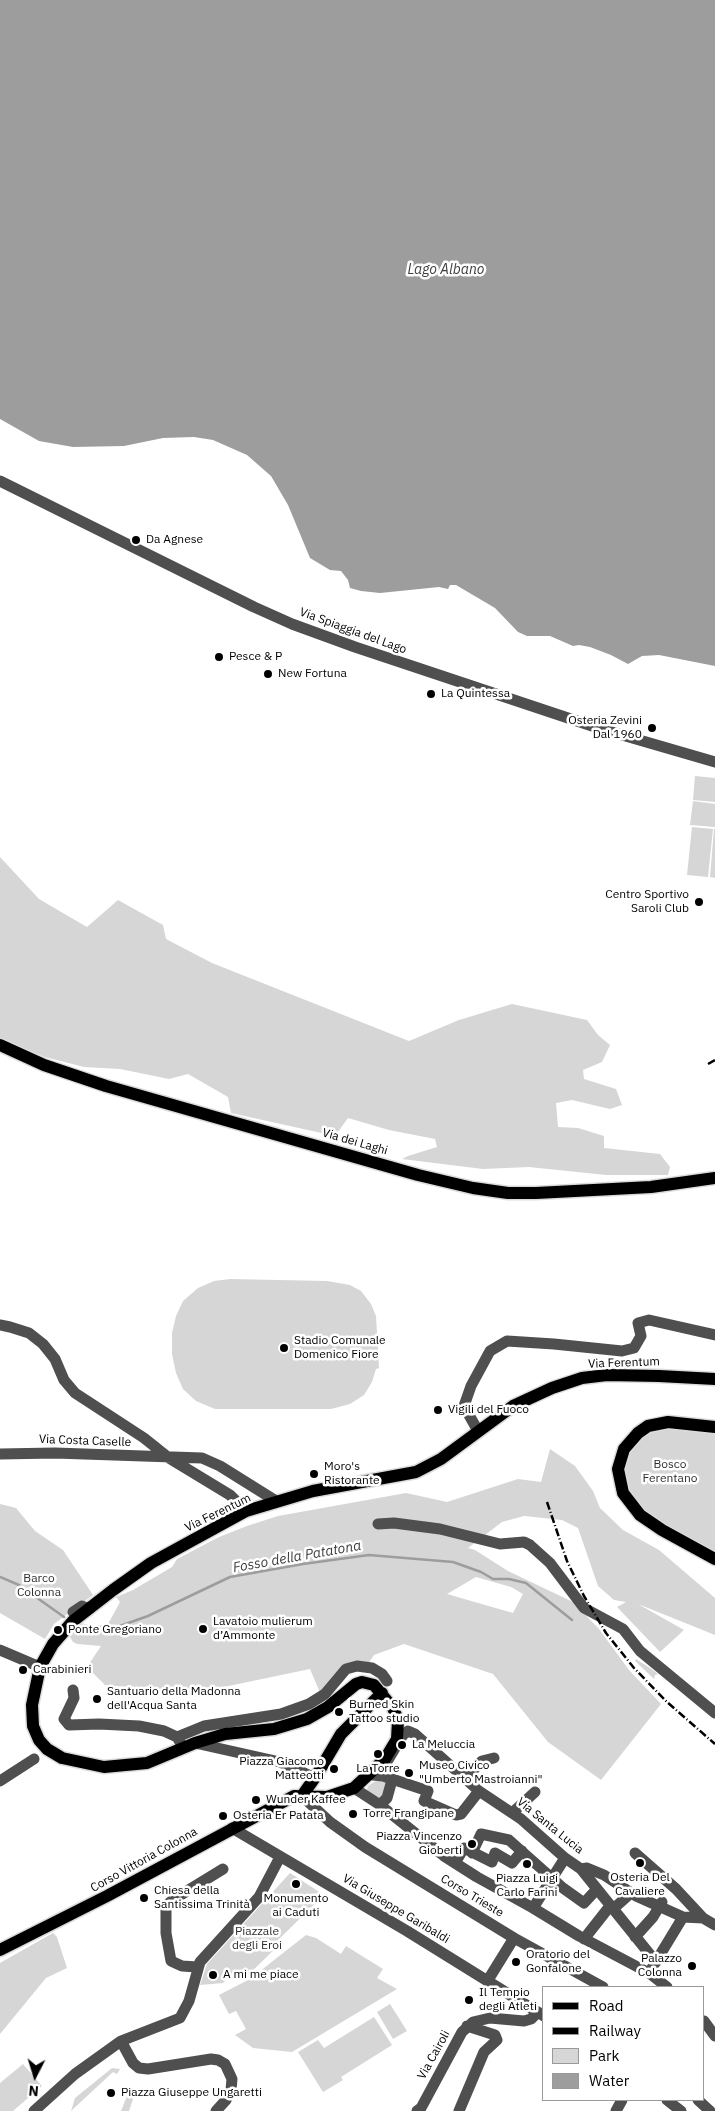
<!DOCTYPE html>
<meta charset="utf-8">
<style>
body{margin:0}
#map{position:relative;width:715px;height:2111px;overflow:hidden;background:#fff;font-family:"IBM Plex Sans",sans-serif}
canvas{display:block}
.legend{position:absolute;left:542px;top:1986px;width:162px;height:115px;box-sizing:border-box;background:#fff;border:1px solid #999;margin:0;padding:6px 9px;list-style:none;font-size:15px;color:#000}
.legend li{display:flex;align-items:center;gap:10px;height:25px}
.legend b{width:25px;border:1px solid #999}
.north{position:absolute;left:10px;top:2051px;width:50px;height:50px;-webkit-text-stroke:4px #fff;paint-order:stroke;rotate:185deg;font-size:14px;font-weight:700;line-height:20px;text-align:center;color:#000}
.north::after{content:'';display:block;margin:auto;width:18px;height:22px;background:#000;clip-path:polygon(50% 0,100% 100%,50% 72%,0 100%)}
</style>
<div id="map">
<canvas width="715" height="2111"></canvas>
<ul class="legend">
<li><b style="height:6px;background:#000"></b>Road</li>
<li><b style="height:6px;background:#000"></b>Railway</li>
<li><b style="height:14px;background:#d6d6d6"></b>Park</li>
<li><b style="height:14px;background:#9d9d9d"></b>Water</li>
</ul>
<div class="north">N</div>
</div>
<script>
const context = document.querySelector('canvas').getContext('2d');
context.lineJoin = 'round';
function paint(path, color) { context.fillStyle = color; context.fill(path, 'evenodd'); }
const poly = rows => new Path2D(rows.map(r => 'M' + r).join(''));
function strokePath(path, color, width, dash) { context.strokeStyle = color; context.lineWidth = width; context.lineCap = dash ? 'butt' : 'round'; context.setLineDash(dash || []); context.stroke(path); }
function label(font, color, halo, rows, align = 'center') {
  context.font = font + ' "IBM Plex Sans",sans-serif'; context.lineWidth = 5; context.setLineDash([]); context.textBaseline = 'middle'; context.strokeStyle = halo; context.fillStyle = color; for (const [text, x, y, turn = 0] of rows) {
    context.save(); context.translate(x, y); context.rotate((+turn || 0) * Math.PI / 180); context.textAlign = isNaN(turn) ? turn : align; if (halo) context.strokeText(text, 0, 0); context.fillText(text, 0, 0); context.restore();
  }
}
paint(poly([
 [695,776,715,778,715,802,693,800],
 [693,801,715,804,715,827,690,825],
 [692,827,713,829,708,877,687,875],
 [714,829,715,829,715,878,710,877],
 [0,857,39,899,87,927,118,900,163,925,166,939,212,963,409,1041,459,1020,512,1004,587,1020,598,1035,610,1045,602,1062,583,1070,584,1079,616,1089,622,1105,610,1109,572,1100,556,1103,558,1127,578,1128,604,1136,604,1148,660,1154,670,1167,668,1175,606,1175,529,1167,483,1169,402,1159,408,1156,437,1147,435,1139,389,1130,348,1118,335,1136,231,1113,228,1097,188,1074,169,1079,120,1069,84,1067,45,1057,0,1039],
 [230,1279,327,1281,350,1285,361,1291,371,1304,376,1316,378,1350,379,1368,376,1369,372,1382,364,1395,350,1404,331,1409,215,1409,196,1401,183,1389,176,1373,172,1354,172,1333,176,1316,183,1301,198,1288,214,1281],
 [657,1426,715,1431,715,1552,657,1524,626,1493,623,1468,625,1454,641,1435],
 [550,1449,575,1466,593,1491,600,1508,623,1530,659,1550,715,1598,715,1635,638,1604,684,1630,660,1652,617,1607,626,1602,614,1600,598,1586,578,1528,562,1520,524,1516,502,1522,468,1548,475,1550,508,1571,573,1602,599,1629,629,1670,661,1704,601,1780,548,1742,493,1674,404,1644,374,1655,368,1664,355,1664,321,1695,310,1669,195,1693,105,1685,87,1667,101,1646,77,1644,73,1642,70,1637,80,1623,95,1626,108,1624,120,1602,116,1597,133,1590,172,1567,177,1559,219,1537,247,1526,278,1516,406,1493,447,1502,518,1479,541,1482],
 [476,1577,511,1587,523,1594,513,1613,447,1594],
 [0,1504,16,1508,35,1531,63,1550,93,1595,54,1624,45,1639,0,1613],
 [636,1659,650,1668,658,1674,655,1675,654,1679,635,1661],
 [377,1780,390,1783,382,1800,368,1793,367,1789,368,1786],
 [290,1873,324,1895,276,1942,279,1945,247,1976,232,1973,223,1983,200,1985,207,1964],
 [53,1933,57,1937,67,1968,46,1978,0,2034,0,1963],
 [306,1935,316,1938,341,1954,346,1946,383,1969,377,1978,397,1989,292,2052,253,2048,235,2035,246,2029,236,2011,229,2014,219,1995,250,1979],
 [390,2004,407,2031,393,2039,377,2012],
 [374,2017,392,2045,341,2077,343,2080,323,2092,298,2052,318,2040,324,2048],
 [23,2064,42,2086,13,2111,0,2111,0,2083],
 [112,2068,120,2069,117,2074,113,2072,71,2111,75,2098],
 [129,2091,132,2094,133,2099,129,2111,121,2111]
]), '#d6d6d6');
paint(poly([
 [0,0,715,0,715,666,659,655,642,656,628,664,611,655,590,647,579,645,573,646,550,636,527,636,518,632,495,608,456,585,450,585,448,589,439,587,380,593,361,591,350,588,348,580,341,571,330,570,310,558,288,505,271,476,247,455,213,440,194,437,163,438,124,446,73,447,39,441,0,419]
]), '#9d9d9d');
strokePath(poly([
 [0,1577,19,1585,64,1617],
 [78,1626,94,1628,117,1627,148,1616,230,1577,303,1564,369,1555,453,1562,481,1572,493,1579,509,1579,526,1583,572,1620]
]), '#9d9d9d', 2.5);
const major = poly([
 [0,1045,44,1065,106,1086,418,1175,473,1188,508,1193,536,1193,651,1187,715,1178],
 [715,1427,668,1422,648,1426,638,1433,624,1449,618,1469,623,1493,640,1515,662,1530,715,1559],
 [302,1796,318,1773,341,1734,382,1693],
 [0,1950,107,1896,294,1796,327,1797,354,1788,385,1759,397,1739,398,1720,393,1708,374,1685,362,1682,356,1684,328,1707,307,1719,274,1729,225,1734,195,1743,147,1763,104,1767,62,1758,47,1749,39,1740,33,1726,32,1705,40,1667,53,1644,73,1621,113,1590,151,1563,246,1511,313,1491,416,1472,441,1459,513,1406,552,1388,582,1378,607,1375,659,1376,715,1379]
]);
strokePath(major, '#dbdbdb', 15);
strokePath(poly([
 [0,481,254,607,292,624,355,647,598,728,715,762],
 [0,1325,10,1327,29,1333,43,1344,55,1359,64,1380,75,1393,144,1438,169,1458,230,1495,246,1511],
 [478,1431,464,1406,471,1386,490,1351,507,1341,554,1344,622,1351,634,1348,641,1336,638,1323,649,1320,715,1335],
 [0,1454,55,1453,202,1458,220,1466,276,1501],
 [378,1524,394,1523,440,1529,500,1544,524,1542,530,1545,550,1563,584,1608,623,1629,640,1651,715,1713],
 [73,1612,82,1606,89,1609],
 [0,1650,40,1667],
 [73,1690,74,1698,64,1719,69,1725,99,1724,139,1726,164,1731,177,1737,180,1742],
 [177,1737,204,1726,281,1714,309,1704,325,1694,346,1669,357,1666,372,1668,382,1674,387,1681],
 [195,1743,280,1762,315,1778],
 [373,1775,383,1776,428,1791,424,1801,456,1815,461,1814,479,1791],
 [379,1775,403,1735,408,1731,415,1734,479,1791,521,1819,565,1858,581,1869,656,1962],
 [465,1778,482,1761,494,1758],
 [0,1781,34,1759],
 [354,1788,380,1805,444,1856,477,1877,533,1908,579,1936,649,1973,667,1987],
 [302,1796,330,1822,365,1847,514,1938,603,1987],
 [380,1805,387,1798,392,1780],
 [512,1813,535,1792],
 [232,1828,407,1931,544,2016],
 [472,1853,481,1834,509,1840,563,1888,584,1903,597,1889],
 [635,1853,676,1889,703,1918],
 [455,1863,464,1848,492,1862,495,1853,512,1863,522,1851],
 [581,1869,587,1868,604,1875,636,1896,683,1917],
 [533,1908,565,1858],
 [613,1909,631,1893],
 [635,1937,653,1917,662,1902],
 [584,1939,610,1906],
 [197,1967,182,1966,171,1961,166,1933,166,1909,168,1904,174,1899,223,1869],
 [652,1968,683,1917,703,1918,715,1925],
 [488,1980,514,1938],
 [704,2021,715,2036],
 [121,2041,133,2063,139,2068,148,2069,211,2059,218,2060,225,2064,232,2079,231,2090,226,2100,216,2111],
 [667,2100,681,2111],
 [698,2100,710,2111],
 [34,2111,75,2074,121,2041,180,2018,189,2001,200,1962,259,1897,280,1857],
 [417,2111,421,2108,462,2032,473,2022,490,2018,524,2021,531,2019,538,2012],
 [459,2111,484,2052,497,2040,495,2035,467,2026],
 [616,2111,622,2100]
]), '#4f4f4f', 11);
strokePath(major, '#000', 12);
strokePath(poly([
 [708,1064,715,1060],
 [547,1502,567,1561,584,1596,606,1633,634,1668,667,1702,715,1744]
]), '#000', 2.5, [8, 2.5, 1, 2.5]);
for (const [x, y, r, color] of [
 [136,540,5,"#000"],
 [219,657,5,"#000"],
 [268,674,5,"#000"],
 [431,694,5,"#000"],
 [652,728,5,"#000"],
 [699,902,5,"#000"],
 [284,1348,5,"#000"],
 [438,1410,5,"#000"],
 [314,1474,5,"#000"],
 [203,1629,5,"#000"],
 [58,1630,5,"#000"],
 [23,1670,5,"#000"],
 [97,1699,5,"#000"],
 [339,1712,5,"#000"],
 [402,1745,5,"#000"],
 [378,1754,5,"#000"],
 [334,1769,5,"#000"],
 [409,1773,5,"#000"],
 [256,1800,5,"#000"],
 [353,1814,5,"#000"],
 [223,1816,5,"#000"],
 [472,1844,5,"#000"],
 [640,1863,5,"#000"],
 [527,1864,5,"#000"],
 [296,1884,5,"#000"],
 [144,1898,5,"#000"],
 [516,1962,5,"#000"],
 [692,1966,5,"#000"],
 [213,1975,5,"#000"],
 [469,2000,5,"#000"],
 [111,2093,5,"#000"]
]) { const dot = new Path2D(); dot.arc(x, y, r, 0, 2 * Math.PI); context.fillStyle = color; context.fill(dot); strokePath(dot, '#fff', 2); }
label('12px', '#000', '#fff', [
 ["Da Agnese",146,540],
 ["Pesce & P",229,657],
 ["New Fortuna",278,674],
 ["La Quintessa",441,694],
 ["Osteria Zevini",642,721,"right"],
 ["Dal 1960",642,735,"right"],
 ["Centro Sportivo",689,895,"right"],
 ["Saroli Club",689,909,"right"],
 ["Stadio Comunale",294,1341],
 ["Domenico Fiore",294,1355],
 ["Vigili del Fuoco",448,1410],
 ["Moro's",324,1467],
 ["Ristorante",324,1481],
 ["Lavatoio mulierum",213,1622],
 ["d’Ammonte",213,1636],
 ["Ponte Gregoriano",68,1630],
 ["Carabinieri",33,1670],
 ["Santuario della Madonna",107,1692],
 ["dell'Acqua Santa",107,1706],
 ["Burned Skin",349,1705],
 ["Tattoo studio",349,1719],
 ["La Meluccia",412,1745],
 ["Piazza Giacomo",324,1762,"right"],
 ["Matteotti",324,1776,"right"],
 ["Museo Civico",419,1766],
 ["\"Umberto Mastroianni\"",419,1780],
 ["La Torre",378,1769,"center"],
 ["Wunder Kaffee",266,1800],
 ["Torre Frangipane",363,1814],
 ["Osteria Er Patata",233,1816],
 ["Piazza Vincenzo",462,1837,"right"],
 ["Gioberti",462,1851,"right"],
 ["Osteria Del",640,1878,"center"],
 ["Cavaliere",640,1892,"center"],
 ["Piazza Luigi",527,1879,"center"],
 ["Carlo Farini",527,1893,"center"],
 ["Chiesa della",154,1891],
 ["Santissima Trinità",154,1905],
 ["Monumento",296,1899,"center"],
 ["ai Caduti",296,1913,"center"],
 ["Oratorio del",526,1955],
 ["Gonfalone",526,1969],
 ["Palazzo",682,1959,"right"],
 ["Colonna",682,1973,"right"],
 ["A mi me piace",223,1975],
 ["Il Tempio",479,1993],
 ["degli Atleti",479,2007],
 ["Piazza Giuseppe Ungaretti",121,2093]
], 'left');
label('12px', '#000', '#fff', [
 ["Via Spiaggia del Lago",353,631,20],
 ["Via dei Laghi",355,1142,16],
 ["Via Ferentum",624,1363,-2],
 ["Via Costa Caselle",85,1441,2],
 ["Via Ferentum",218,1513,-26],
 ["Via Santa Lucia",550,1826,39],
 ["Corso Vittoria Colonna",144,1860,-29],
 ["Corso Trieste",472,1896,31],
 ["Via Giuseppe Garibaldi",396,1909,31],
 ["Via Cairoli",434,2055,-61]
]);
label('12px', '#2d2d2d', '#fff', [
 ["Bosco",670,1465],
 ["Ferentano",670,1479],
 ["Barco",39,1579],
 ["Colonna",39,1593],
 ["Piazzale",257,1932],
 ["degli Eroi",257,1946]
]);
label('italic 14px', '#3e3e3e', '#fff', [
 ["Lago Albano",446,270],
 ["Fosso della Patatona",297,1557,-10]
]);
</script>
